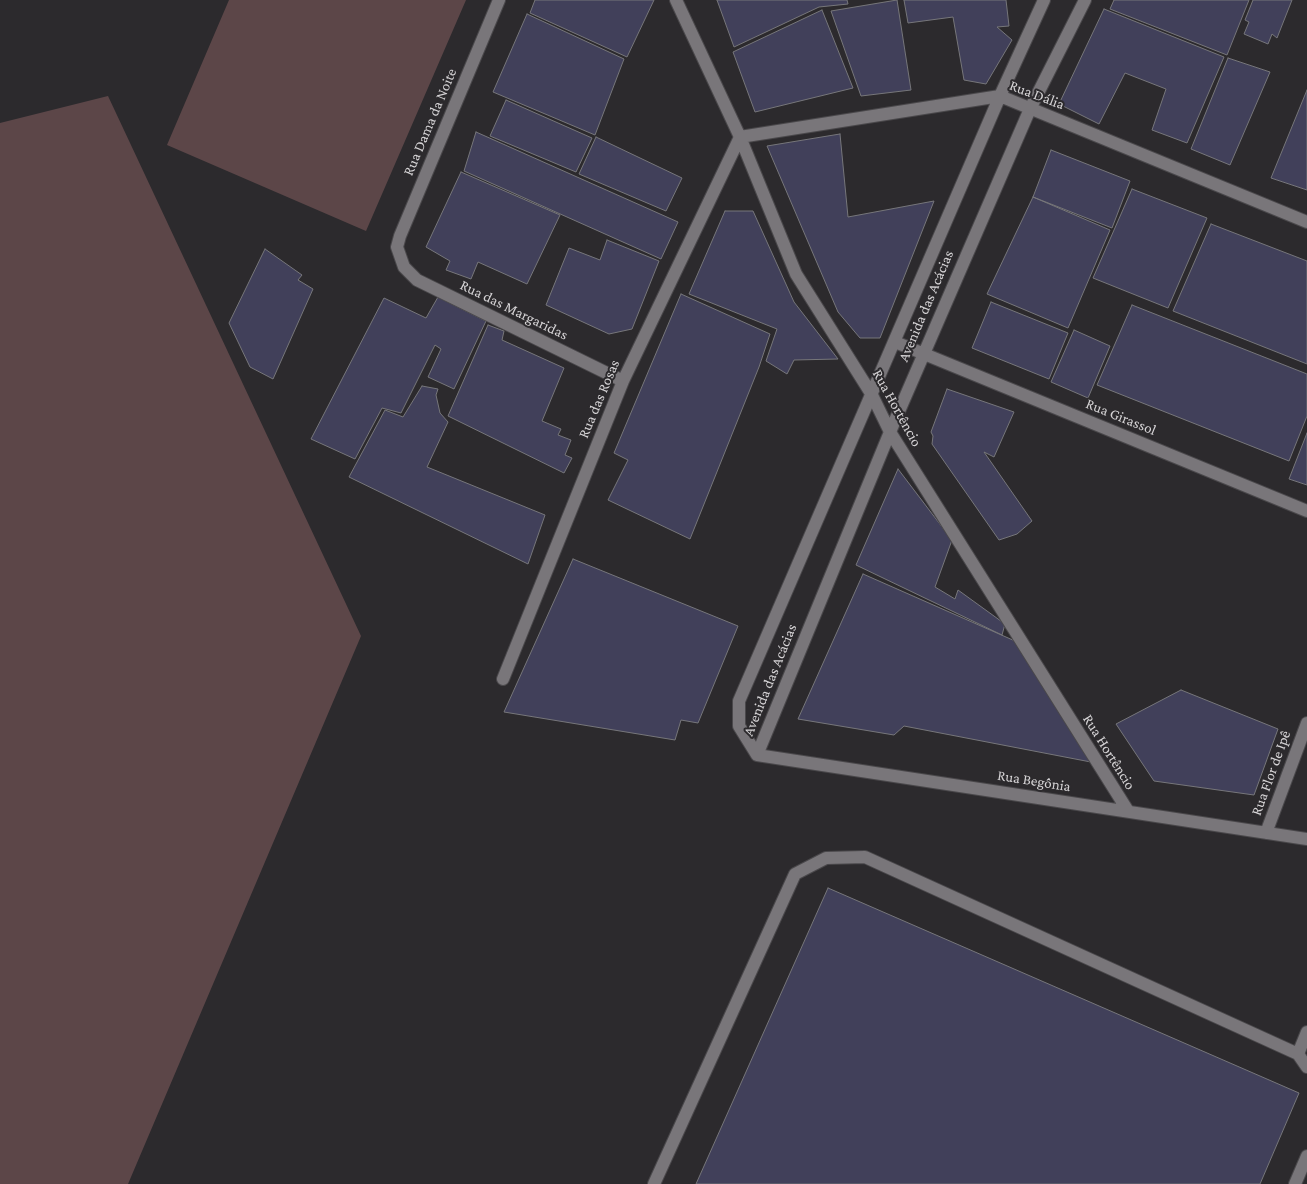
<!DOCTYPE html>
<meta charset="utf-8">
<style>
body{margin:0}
canvas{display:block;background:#2c2a2d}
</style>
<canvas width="1307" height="1184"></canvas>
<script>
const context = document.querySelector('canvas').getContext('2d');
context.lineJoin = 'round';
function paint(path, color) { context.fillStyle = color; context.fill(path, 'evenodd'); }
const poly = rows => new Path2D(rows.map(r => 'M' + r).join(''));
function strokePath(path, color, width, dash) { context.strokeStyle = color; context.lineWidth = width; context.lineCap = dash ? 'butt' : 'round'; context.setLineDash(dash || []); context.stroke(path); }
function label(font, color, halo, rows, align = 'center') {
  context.font = font + ' "Crimson Pro",serif'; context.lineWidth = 4; context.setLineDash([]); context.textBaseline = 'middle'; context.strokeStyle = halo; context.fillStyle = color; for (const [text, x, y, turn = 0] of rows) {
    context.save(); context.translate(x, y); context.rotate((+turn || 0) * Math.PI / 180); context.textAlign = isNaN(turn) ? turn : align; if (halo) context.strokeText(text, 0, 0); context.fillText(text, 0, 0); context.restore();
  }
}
paint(poly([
 [229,0,466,0,366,231,167,145],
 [108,96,361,636,128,1184,0,1184,0,123]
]), '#5c4648');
const building = poly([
 [535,0,654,0,627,57,530,13,535,0],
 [717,0,847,0,848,4,819,7,734,47,717,0],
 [897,0,911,90,861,96,831,11,897,0],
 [904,0,1006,0,1009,26,997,27,1012,40,986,84,964,80,953,17,908,23,904,0],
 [1114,0,1249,0,1227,55,1110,9,1114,0],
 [1253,0,1292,0,1277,38,1272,34,1268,44,1244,34,1249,22,1245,20,1253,0],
 [1104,9,1224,57,1187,143,1152,130,1166,89,1125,73,1099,124,1059,104,1104,9],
 [822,10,853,88,755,112,733,52,822,10],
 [527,14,624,59,595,135,493,92,527,14],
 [1228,58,1270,72,1230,165,1191,149,1228,58],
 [1307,90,1307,190,1271,178,1307,90],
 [506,100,592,138,576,172,490,136,506,100],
 [476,132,678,222,661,259,464,171,476,132],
 [840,134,848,217,934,201,880,338,860,338,838,312,767,146,840,134],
 [596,137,682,178,666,211,579,174,596,137],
 [1051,150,1130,181,1112,228,1033,197,1051,150],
 [461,172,560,215,527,284,478,262,471,279,446,270,450,261,426,247,461,172],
 [1132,189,1207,218,1168,308,1093,278,1132,189],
 [1033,197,1110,230,1068,328,987,294,1033,197],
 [725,211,753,211,794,302,838,359,794,360,787,374,766,361,777,329,689,294,725,211],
 [1211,224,1307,261,1307,364,1173,311,1211,224],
 [607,240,659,261,632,329,609,334,546,305,569,248,600,260,607,240],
 [265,249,302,275,298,280,313,289,273,379,250,367,229,323,265,249],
 [681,294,770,334,759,367,690,539,608,500,628,460,614,453,681,294],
 [438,297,486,321,454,389,428,377,441,349,435,345,401,413,382,408,355,459,311,439,384,298,426,318,438,297],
 [991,302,1068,333,1049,379,972,348,991,302],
 [1132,305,1307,374,1307,416,1289,461,1097,385,1132,305],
 [488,325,504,331,502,340,564,368,542,421,561,429,558,435,571,440,565,455,572,458,564,473,448,416,488,325],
 [1074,330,1110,346,1088,398,1051,382,1074,330],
 [422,386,438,389,436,395,440,413,448,422,427,467,545,515,528,564,349,477,385,410,403,417,422,386],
 [947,389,1014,412,994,457,984,452,1032,521,1017,534,999,540,932,444,933,436,931,432,947,389],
 [1307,433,1307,485,1289,479,1307,433],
 [898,469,952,540,935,587,955,599,958,590,1005,624,1002,635,856,565,898,469],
 [573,559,738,626,698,723,681,720,675,740,504,712,573,559],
 [863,574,1015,641,1096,763,904,726,894,735,798,719,863,574],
 [1181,690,1278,729,1254,795,1154,781,1116,724,1181,690],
 [828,888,1299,1093,1260,1184,696,1184,828,888]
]);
paint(building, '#41405a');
strokePath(building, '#76767a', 1);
const minor = poly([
 [499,0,400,236,397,247,404,267,417,280,623,381],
 [676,0,740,137,796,274,872,395,890,432,1128,811],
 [895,342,1307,511],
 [503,679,623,381,740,137,1000,96,1307,222],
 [757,755,739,726,739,701,1000,96,1044,0],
 [757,755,890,432,1030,109,1085,0],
 [757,755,1307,839],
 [1266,833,1307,723],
 [1298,1054,1307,1032],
 [654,1184,795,874,826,858,865,857,1298,1054,1307,1067],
 [1295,1184,1307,1156]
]);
strokePath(minor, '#4a484b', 14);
strokePath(minor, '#79767a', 12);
label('15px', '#d5d3d5', '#2c2a2d', [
 ["Rua Dália",1037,95,21],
 ["Rua Dama da Noite",430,122,-67],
 ["Avenida das Acácias",926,306,-67],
 ["Rua das Margaridas",514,310,26],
 ["Rua das Rosas",599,399,-67],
 ["Rua Hortêncio",897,408,61],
 ["Rua Girassol",1121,417,22],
 ["Avenida das Acácias",770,680,-68],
 ["Rua Hortêncio",1109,752,58],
 ["Rua Flor de Ipê",1271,773,-70],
 ["Rua Begônia",1034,781,9]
]);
</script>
